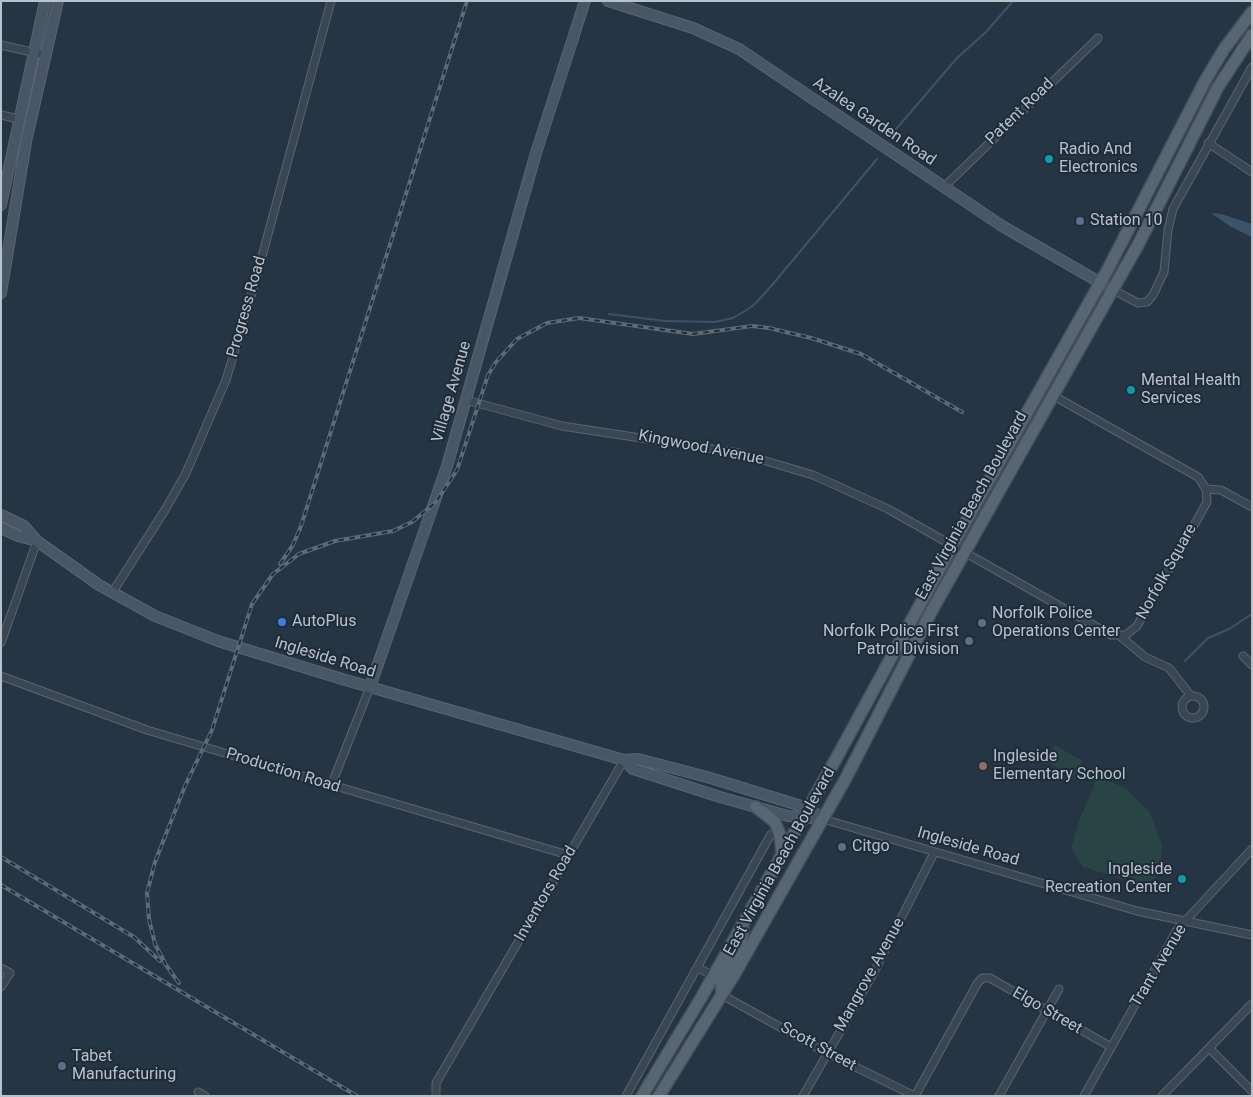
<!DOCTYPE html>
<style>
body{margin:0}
#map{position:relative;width:1253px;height:1097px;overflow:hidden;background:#263543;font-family:Roboto,sans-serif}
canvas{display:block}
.frame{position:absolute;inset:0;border:2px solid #b8c2cd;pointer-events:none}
</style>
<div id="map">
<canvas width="1253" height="1097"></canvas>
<div class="frame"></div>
</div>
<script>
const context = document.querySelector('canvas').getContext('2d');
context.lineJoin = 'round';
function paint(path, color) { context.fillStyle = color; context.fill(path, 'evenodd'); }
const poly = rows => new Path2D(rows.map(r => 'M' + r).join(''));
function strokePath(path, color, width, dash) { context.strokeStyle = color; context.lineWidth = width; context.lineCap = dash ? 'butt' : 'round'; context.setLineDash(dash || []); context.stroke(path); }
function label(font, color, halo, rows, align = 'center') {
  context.font = font + ' Roboto,sans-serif'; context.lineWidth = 4; context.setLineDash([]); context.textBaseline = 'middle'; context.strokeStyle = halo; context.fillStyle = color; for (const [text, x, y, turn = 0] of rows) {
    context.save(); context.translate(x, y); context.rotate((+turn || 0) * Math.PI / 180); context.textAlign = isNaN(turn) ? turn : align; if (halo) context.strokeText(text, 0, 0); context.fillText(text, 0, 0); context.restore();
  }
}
paint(poly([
 [1055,745,1083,761,1074,778,1046,761],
 [1097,778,1112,782,1126,789,1150,813,1162,845,1161,861,1152,888,1083,867,1071,849,1079,821]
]), '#284444');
paint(poly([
 [1211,213,1221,214,1252,224,1252,237,1231,227]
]), '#3b546c');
strokePath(poly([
 [891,135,957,58,986,32,1013,1],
 [609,314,665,321,715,322,733,318,745,311,755,304,773,284,877,159],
 [1185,661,1208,638,1229,629,1252,614]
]), '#3b546c', 2);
const street = poly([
 [1,45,45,55],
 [1,115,19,119],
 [1208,143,1252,172],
 [944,187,1098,38],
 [1113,290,1138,303,1147,302,1153,295,1164,272,1168,230,1173,209,1252,67],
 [466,400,562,426,739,453,813,475,888,509,1111,635,1126,635,1137,626,1197,520,1207,502,1206,489,1198,477,1054,396],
 [1206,489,1221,490,1252,507],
 [112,593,165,510,186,473,226,380,254,286,331,1],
 [1120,636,1145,657,1169,668,1191,696],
 [1,643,37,541],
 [1243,656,1252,665],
 [1,676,147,730,568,855],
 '1182 707a11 11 0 1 1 22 0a11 11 0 1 1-22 0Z',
 [331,786,370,687],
 [823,819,1137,911,1252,935],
 [1,968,10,973,1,987],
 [698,968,714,976],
 [722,995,827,1053,915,1096],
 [1209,1048,1252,1091],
 [198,1092,205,1096],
 [436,1096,436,1083,624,760],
 [626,1096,771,834],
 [803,1096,872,976,934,853],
 [915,1096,977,984,982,978,990,978,1111,1047],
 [999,1096,1059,989],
 [1084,1096,1177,930,1252,849],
 [1162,1096,1252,1004]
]);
const secondary = poly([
 [608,1,693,28,739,49,1002,226,1113,290],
 [1,205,45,1],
 [1,293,26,142,58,1],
 [1,515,24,526,37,541],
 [1,528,18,536,37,541,99,585,155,616,218,641,342,679,624,760,638,759,707,777,808,808,823,819],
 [370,687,447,466,536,153,585,1],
 [624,760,633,769,720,797,788,816,823,819]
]);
const primary = poly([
 [756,807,775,822,780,835,782,854],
 [722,995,721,980,740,948,743,928],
 [642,1096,701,998,837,757,952,546,1108,269,1205,81,1224,49,1252,12],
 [659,1096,734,975,846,778,931,612,1139,243,1218,87,1252,35]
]);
strokePath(street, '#596570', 9);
strokePath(secondary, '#596570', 12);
strokePath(primary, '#44505c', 14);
strokePath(street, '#3a4753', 7);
strokePath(secondary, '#485666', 10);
strokePath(primary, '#586673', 11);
const rail = poly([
 [280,564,293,545,301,526,467,1],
 [1,857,134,937,160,961],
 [1,885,357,1096],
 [179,983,166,965,155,944,149,919,147,893,155,862,185,786,212,730,252,604,273,574,299,554,335,541,393,531,412,522,436,502,457,470,488,375,496,362,517,339,547,323,579,318,693,334,752,326,769,328,811,338,861,354,962,412]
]);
strokePath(rail, '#5c6b7a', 4);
strokePath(rail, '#1f2c38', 2, [5.5]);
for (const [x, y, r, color] of [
 [1049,159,5,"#0f9aa8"],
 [1080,221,5,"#5c6f8a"],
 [1131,390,5,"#0f9aa8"],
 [282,622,5,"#3f7fe0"],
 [982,623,5,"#5c6f8a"],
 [969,641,5,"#5c6f8a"],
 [983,766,5,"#8d6e63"],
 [842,847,5,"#5c6f8a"],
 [1182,879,5,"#0f9aa8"],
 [62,1066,5,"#5c6f8a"]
]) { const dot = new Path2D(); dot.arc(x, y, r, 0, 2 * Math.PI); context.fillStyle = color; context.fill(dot); strokePath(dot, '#1f2c38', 2); }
label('16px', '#b8c2cd', '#1f2c38', [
 ["Patent Road",1020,112,-44],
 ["Azalea Garden Road",874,122,34],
 ["Progress Road",247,307,-74],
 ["Village Avenue",452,392,-74],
 ["Kingwood Avenue",701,448,11],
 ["East Virginia Beach Boulevard",972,506,-61],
 ["Norfolk Square",1167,572,-61],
 ["Ingleside Road",325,658,17],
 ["Production Road",283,771,17],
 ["Ingleside Road",968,847,16],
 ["East Virginia Beach Boulevard",780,862,-61],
 ["Inventors Road",546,894,-60],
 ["Trant Avenue",1159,966,-59],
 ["Mangrove Avenue",870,975,-61],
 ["Elgo Street",1047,1011,30],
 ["Scott Street",818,1047,29]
]);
label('16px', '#b8c2cd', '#1f2c38', [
 ["Radio And",1059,150],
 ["Electronics",1059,168],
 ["Station 10",1090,221],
 ["Mental Health",1141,381],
 ["Services",1141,399],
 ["Norfolk Police",992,614],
 ["Operations Center",992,632],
 ["AutoPlus",292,622],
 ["Norfolk Police First",959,632,"right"],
 ["Patrol Division",959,650,"right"],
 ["Ingleside",993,757],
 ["Elementary School",993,775],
 ["Citgo",852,847],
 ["Ingleside",1172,870,"right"],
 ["Recreation Center",1172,888,"right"],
 ["Tabet",72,1057],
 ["Manufacturing",72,1075]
], 'left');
</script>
